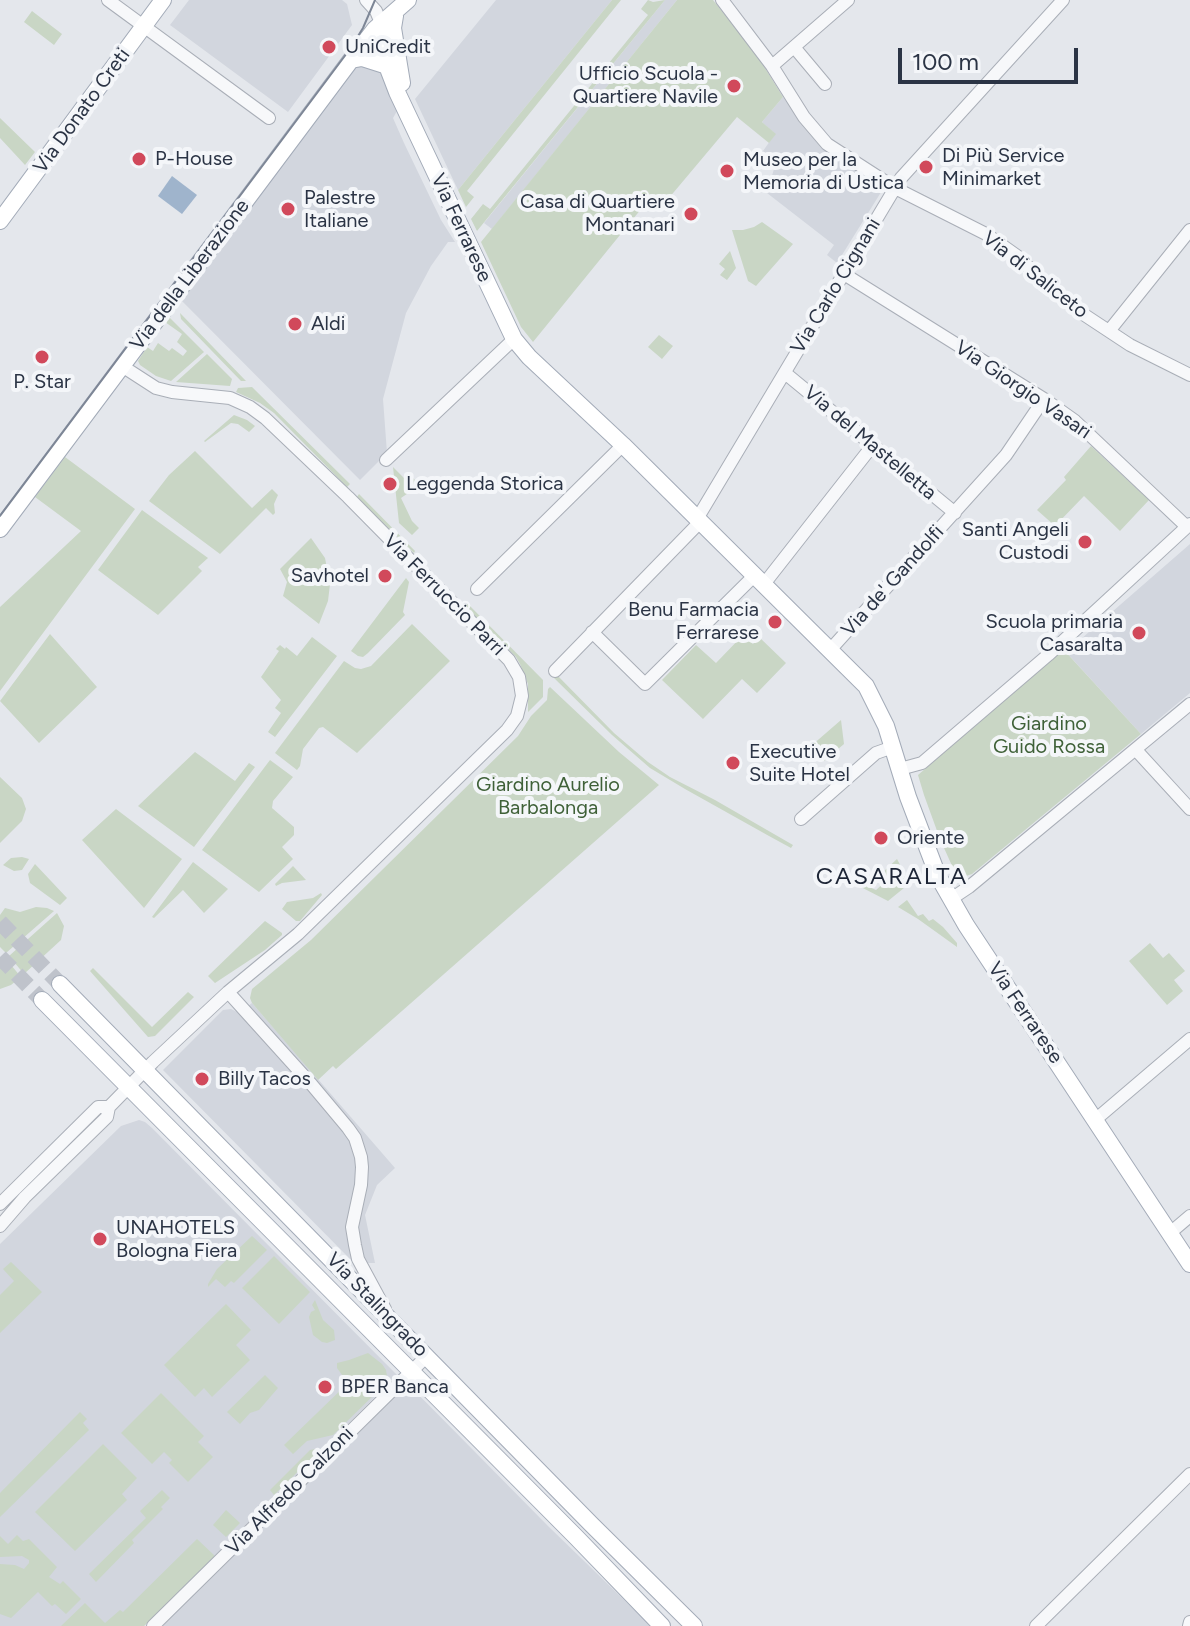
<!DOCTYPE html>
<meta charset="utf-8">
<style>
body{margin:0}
#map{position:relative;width:1190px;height:1626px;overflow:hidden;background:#e4e7ec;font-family:Figtree,sans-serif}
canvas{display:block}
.scale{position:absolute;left:898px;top:48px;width:180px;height:36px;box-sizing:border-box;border:4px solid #2b3445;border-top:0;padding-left:10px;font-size:24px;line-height:28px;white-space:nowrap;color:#2b3445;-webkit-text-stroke:6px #f4f6f9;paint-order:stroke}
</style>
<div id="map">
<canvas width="1190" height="1626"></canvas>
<div class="scale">100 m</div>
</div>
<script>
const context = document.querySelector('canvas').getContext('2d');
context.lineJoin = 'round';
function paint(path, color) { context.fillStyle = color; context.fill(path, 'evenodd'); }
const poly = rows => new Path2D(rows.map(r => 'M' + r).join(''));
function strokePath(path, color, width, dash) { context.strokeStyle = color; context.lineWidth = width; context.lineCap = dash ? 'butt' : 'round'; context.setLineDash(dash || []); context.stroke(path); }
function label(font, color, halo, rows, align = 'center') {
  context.font = font + ' Figtree,sans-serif'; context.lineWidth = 8; context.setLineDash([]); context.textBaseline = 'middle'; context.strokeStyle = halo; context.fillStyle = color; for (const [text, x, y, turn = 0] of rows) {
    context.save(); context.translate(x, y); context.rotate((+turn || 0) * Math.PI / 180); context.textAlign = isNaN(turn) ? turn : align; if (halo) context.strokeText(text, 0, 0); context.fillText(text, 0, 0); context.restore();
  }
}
paint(poly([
 [189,0,342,0,347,4,352,25,288,112,170,25],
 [496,0,612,0,458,190,415,99],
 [665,0,677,0,492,229,484,223],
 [358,63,383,73,397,111,393,118,404,143,441,220,455,242,448,242,431,266,406,313,383,399,387,453,360,480,180,299],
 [783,97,807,129,883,189,837,263,827,255,834,245,767,193,776,162,763,151,775,134,762,122],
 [1190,544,1190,693,1141,734,1066,652],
 [252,1003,395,1168,377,1185,365,1215,375,1263,354,1263,163,1070,223,1010,231,1009,239,1013],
 [139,1120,145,1122,152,1128,397,1375,144,1626,0,1626,0,1244,121,1126],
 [403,1379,548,1526,651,1626,158,1626]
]), '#d2d6de');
paint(poly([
 [612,0,621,0,467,191,474,197,466,207,458,190],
 [648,0,653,2,665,0,477,231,471,219,483,204,490,209,648,15,641,9],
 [677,0,713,0,757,55,783,97,762,122,776,134,769,143,737,117,658,211,646,203,533,342,521,327,481,242],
 [32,11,62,34,54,45,24,22],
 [0,118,35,152,25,165,0,138],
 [762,222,793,244,756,286,748,281,732,230,743,230,754,227],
 [730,251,736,268,727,280,720,275,725,269,719,264],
 [180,313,181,314,246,381,241,381,181,319],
 [169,317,204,352,171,381,156,376,140,365,138,361,147,347,153,351,158,343,169,351,172,348,183,356,187,351,177,342,182,334,165,322],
 [659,335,673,346,662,359,648,347],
 [207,354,232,379,230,386,176,382],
 [252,387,350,484,347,487,274,413,260,403,236,392,238,388],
 [234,415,247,420,255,426,249,432,238,424,231,423,205,442,204,441],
 [1091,446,1149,500,1120,531,1084,496,1055,526,1037,510,1066,480,1064,477],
 [195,451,252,508,272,489,278,495,274,504,275,513,273,515,266,508,220,554,149,501,169,475],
 [65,457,135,509,0,691,0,607,81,531,35,497],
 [393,467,404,478,409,474,420,485,401,498,412,521,419,528,412,535,399,523],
 [359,494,415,551,414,553,357,497],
 [142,510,208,558,198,567,202,571,158,615,98,570],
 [311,538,325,558,330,584,328,601,319,624,283,596,287,582,280,569],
 [406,578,409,582,403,612,405,615,368,653,363,657,358,656,351,651],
 [468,604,543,680,543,697,528,712,528,684,520,664,516,657,465,606],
 [412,624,450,661,357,753,323,727,319,728,303,749,300,766,297,770,275,753,344,661,355,668,361,669,371,666],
 [50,634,97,687,39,743,0,701],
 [743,635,753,644,759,637,786,663,757,693,742,679,703,719,662,680,696,645,716,663],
 [312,637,337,656,275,737,268,732,281,713,275,708,281,700,261,677,279,651,276,649,280,645,285,649,286,647,297,656],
 [1063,649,1141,734,972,874,966,876,960,875,953,868,940,839,924,795,918,775],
 [556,674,614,733,648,762,670,777,715,800,793,845,791,848,769,836,685,789,650,768,612,735,553,677],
 [550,687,619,752,659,785,336,1069,333,1066,318,1080,252,1003,250,998,252,989,311,940,518,736,531,716,547,700,548,689],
 [841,720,844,744,824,761,811,746],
 [195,752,235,781,249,763,255,767,194,847,138,806],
 [270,760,293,777,273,801,272,808,294,827,294,835,282,847,293,859,259,892,202,850],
 [0,777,22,798,26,809,22,821,0,843],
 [116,809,182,859,144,908,82,840],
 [22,857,29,859,22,870,14,871,3,865,11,858],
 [897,859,906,876,913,873,915,879,888,901,857,885,860,883,876,890,886,881,883,872],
 [193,862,228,889,204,913,183,890,154,918,152,917],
 [35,864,67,898,60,905,30,883,28,874],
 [293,866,306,880,282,883,276,886,275,884],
 [321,893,322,895,300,921,296,921,282,909,287,902,313,898],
 [907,900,918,916,923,914,929,921,933,919,943,927,957,943,957,947,918,919,898,907],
 [36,907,47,908,54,911,6,953,0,947,0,915,5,908,20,912],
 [57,913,64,926,61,940,24,974,9,956],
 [265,921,282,933,282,935,265,950,215,983,208,976],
 [1150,943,1163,958,1169,953,1185,971,1174,980,1183,991,1167,1005,1129,961],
 [6,959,21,977,11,985,0,989,0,965],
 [93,968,152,1027,188,992,194,997,155,1036,148,1037,90,971],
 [252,1236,267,1250,234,1283,231,1281,225,1287,216,1279,208,1287,208,1284,217,1269],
 [274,1256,310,1292,279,1324,242,1288],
 [11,1262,42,1292,0,1333,0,1295,14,1281,3,1269],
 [315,1300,323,1320,334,1330,335,1340,327,1343,322,1342,313,1335,309,1317,311,1312,315,1310,312,1305],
 [226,1304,251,1330,236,1345,250,1360,212,1397,204,1388,195,1397,164,1365],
 [368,1353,382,1364,386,1370,387,1376,380,1389,333,1435,307,1441,293,1454,284,1445,348,1383,337,1368,337,1363,349,1360],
 [265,1375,278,1388,259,1410,250,1413,240,1424,227,1412],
 [161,1393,204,1436,198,1442,213,1457,188,1482,169,1463,172,1460,164,1452,152,1464,121,1433],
 [80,1412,87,1419,83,1423,89,1430,0,1517,0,1493],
 [103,1444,137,1478,122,1494,127,1500,75,1551,35,1512],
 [315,1449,321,1449,274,1495,270,1490,310,1450],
 [162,1490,170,1498,161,1507,163,1509,132,1540,134,1543,96,1582,89,1574,146,1518,140,1511],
 [226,1510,240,1523,226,1537,213,1525],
 [17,1535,23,1541,29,1539,57,1567,49,1577,60,1584,63,1581,81,1599,66,1614,55,1604,52,1606,38,1592,11,1618,0,1614,0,1564,15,1565,24,1569,29,1563,29,1560,22,1556,0,1557,0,1536,8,1544],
 [197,1539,215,1556,144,1626,61,1626,85,1603,105,1623,120,1610,123,1612]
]), '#c9d6c5');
paint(poly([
 [172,176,197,195,182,214,158,196]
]), '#9fb4cc');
strokePath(poly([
 [0,922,60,984],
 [0,957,42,1000]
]), '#bfc3cb', 16, [16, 8]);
const minor = poly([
 [108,0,269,118],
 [366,0,376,11,381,23],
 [722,0,772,66,804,117,827,144,895,188,986,234,1017,256,1044,282,1080,312,1130,345,1190,375],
 [794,47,825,84],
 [772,66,848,0],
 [844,274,1044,399,1075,421,1187,527],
 [1109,331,1190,230],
 [785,373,955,513],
 [386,460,514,339],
 [697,519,901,178,1063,0],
 [764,584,873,445],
 [477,589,623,445],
 [592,632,645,684,755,575],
 [830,650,1006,455,1044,399],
 [555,671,700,522],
 [1136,750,1190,809],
 [900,769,922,763,1048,655,1190,524],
 [801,819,876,753,893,747],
 [951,899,969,887,1190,704],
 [228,992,312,1085,348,1128,355,1138,361,1157,362,1167,361,1185,352,1227,355,1245,358,1259,385,1309],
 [1095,1120,1190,1039],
 [0,1204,98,1107,109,1107],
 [0,1226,25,1197,107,1117,109,1107,153,1062,228,992,298,934,507,730,517,716,522,696,519,677,509,660,348,497,265,418,250,407,230,398,172,392,156,388,122,366],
 [1170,1233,1190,1216],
 [153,1626,427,1356],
 [1036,1626,1190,1474],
 [1189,1626,1190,1622]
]);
const major = poly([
 [395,16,393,28,402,83],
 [381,23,387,66,397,92,514,339,529,357,623,445,866,686,886,726,908,797,938,876,966,925,1190,1264],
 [351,60,362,58,387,66],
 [0,221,163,0],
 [0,529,351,60,375,29,408,0],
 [60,984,592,1525,694,1626],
 [42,1000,576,1537,662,1626]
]);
strokePath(minor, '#a9aeb7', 14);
strokePath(major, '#a3abb8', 18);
strokePath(minor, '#f7f8fa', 12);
strokePath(major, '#fff', 16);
strokePath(poly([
 [0,516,350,49,363,28,375,0]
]), '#7d8696', 2);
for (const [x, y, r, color] of [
 [329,47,8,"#d1495b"],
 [734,86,8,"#d1495b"],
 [139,159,8,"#d1495b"],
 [926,167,8,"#d1495b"],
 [727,171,8,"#d1495b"],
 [288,209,8,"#d1495b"],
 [691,214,8,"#d1495b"],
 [295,324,8,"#d1495b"],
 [42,357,8,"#d1495b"],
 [390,484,8,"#d1495b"],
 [1085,542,8,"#d1495b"],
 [385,576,8,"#d1495b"],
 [775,622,8,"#d1495b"],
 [1139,633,8,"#d1495b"],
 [733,763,8,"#d1495b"],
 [881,838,8,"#d1495b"],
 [202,1079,8,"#d1495b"],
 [100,1239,8,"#d1495b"],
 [325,1387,8,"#d1495b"]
]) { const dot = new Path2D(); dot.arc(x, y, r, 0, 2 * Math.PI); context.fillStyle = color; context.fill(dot); strokePath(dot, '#f4f6f9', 3); }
label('20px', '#2b3445', '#f4f6f9', [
 ["UniCredit",345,47],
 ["Ufficio Scuola -",718,74,"right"],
 ["Quartiere Navile",718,97,"right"],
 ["Di Più Service",942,156],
 ["Minimarket",942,179],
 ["P-House",155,159],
 ["Museo per la",743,160],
 ["Memoria di Ustica",743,183],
 ["Palestre",304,198],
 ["Italiane",304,221],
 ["Casa di Quartiere",675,202,"right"],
 ["Montanari",675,225,"right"],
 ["Aldi",311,324],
 ["P. Star",42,382,"center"],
 ["Leggenda Storica",406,484],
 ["Santi Angeli",1069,530,"right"],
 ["Custodi",1069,553,"right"],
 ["Savhotel",369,576,"right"],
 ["Benu Farmacia",759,610,"right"],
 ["Ferrarese",759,633,"right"],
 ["Scuola primaria",1123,622,"right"],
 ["Casaralta",1123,645,"right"],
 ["Executive",749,752],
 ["Suite Hotel",749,775],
 ["Oriente",897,838],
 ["Billy Tacos",218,1079],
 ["UNAHOTELS",116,1228],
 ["Bologna Fiera",116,1251],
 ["BPER Banca",341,1387]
], 'left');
label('20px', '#2b3445', '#f4f6f9', [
 ["Via Donato Creti",82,111,-54],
 ["Via Ferrarese",461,228,65],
 ["Via della Liberazione",190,275,-53],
 ["Via di Saliceto",1035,275,38],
 ["Via Carlo Cignani",836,286,-59],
 ["Via Giorgio Vasari",1023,390,34],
 ["Via del Mastelletta",870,443,40],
 ["Via de' Gandolfi",893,581,-48],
 ["Via Ferruccio Parri",444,595,45],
 ["Via Ferrarese",1025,1013,56],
 ["Via Stalingrado",377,1305,46],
 ["Via Alfredo Calzoni",290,1491,-45]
]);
label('20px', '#3f6138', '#f4f6f9', [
 ["Giardino",1049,724],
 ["Guido Rossa",1049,747],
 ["Giardino Aurelio",548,785],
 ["Barbalonga",548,808]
]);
context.letterSpacing = '2px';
label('24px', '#1d2536', '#f4f6f9', [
 ["CASARALTA",892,877]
]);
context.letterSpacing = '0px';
</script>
